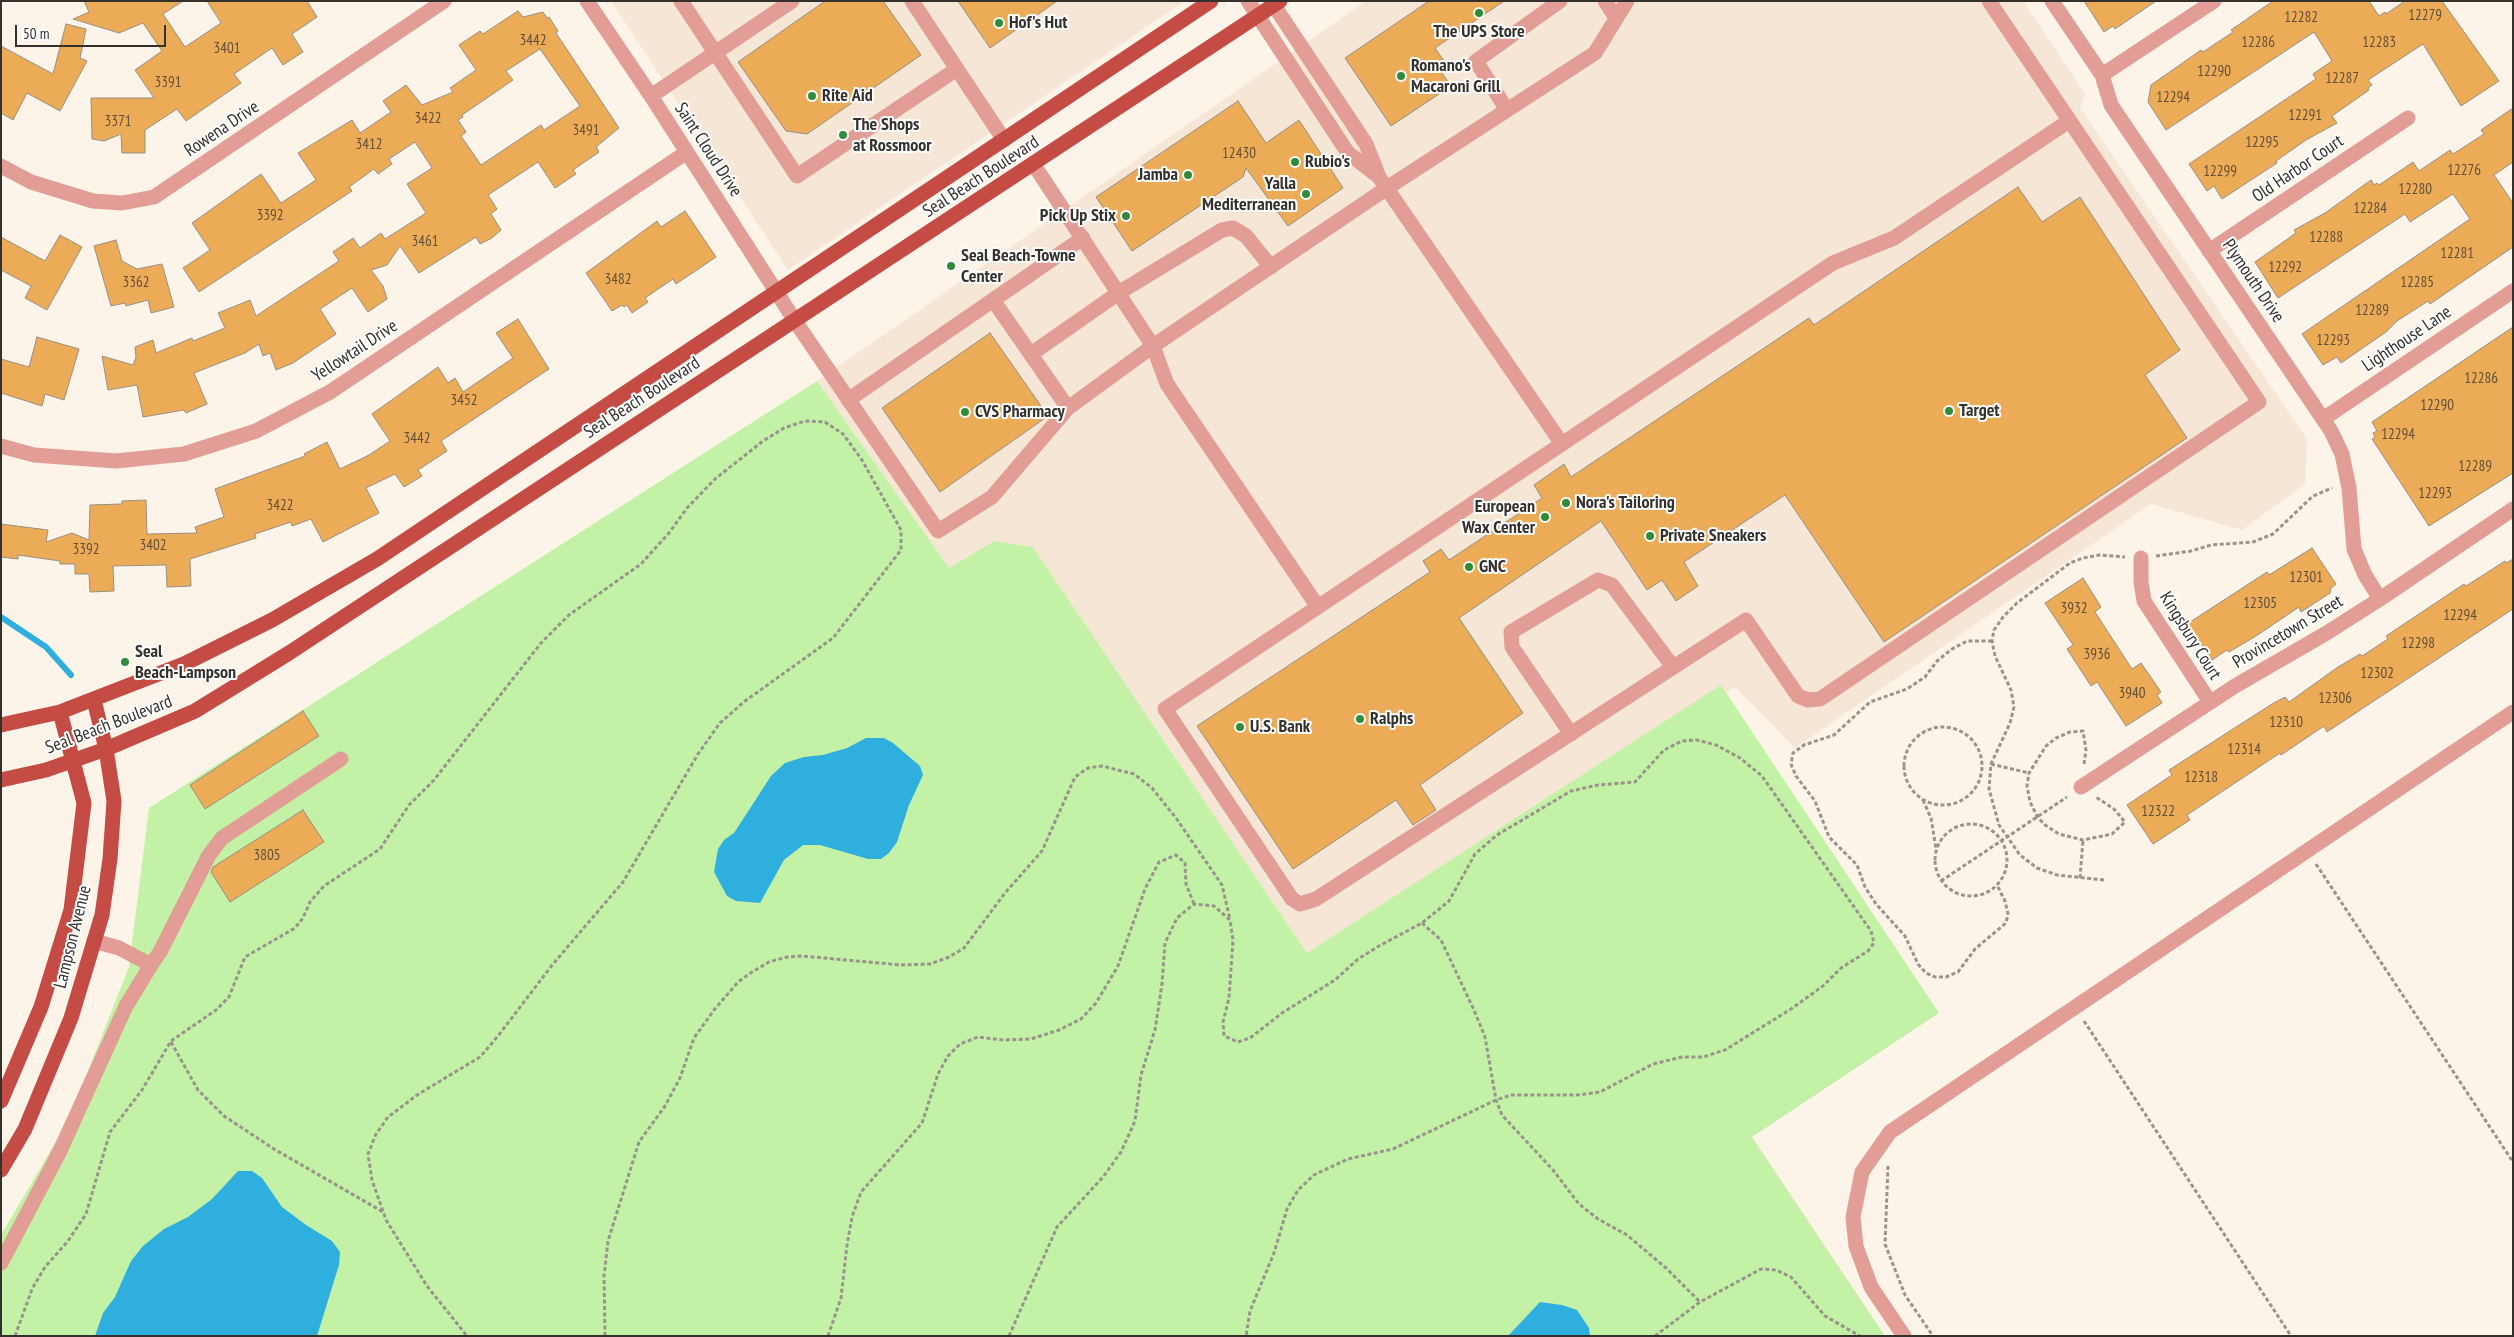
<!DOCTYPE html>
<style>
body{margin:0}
#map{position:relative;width:2514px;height:1337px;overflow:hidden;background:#fdf4e9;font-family:"PT Sans Narrow",sans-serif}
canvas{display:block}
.frame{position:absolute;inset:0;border:2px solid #34302c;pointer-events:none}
.scale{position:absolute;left:15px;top:25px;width:151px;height:22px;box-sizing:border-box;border:2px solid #34302c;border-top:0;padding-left:6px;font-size:15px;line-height:18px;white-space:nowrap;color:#34302c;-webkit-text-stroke:4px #fff;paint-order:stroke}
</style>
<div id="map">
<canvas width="2514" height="1337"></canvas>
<div class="frame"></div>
<div class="scale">50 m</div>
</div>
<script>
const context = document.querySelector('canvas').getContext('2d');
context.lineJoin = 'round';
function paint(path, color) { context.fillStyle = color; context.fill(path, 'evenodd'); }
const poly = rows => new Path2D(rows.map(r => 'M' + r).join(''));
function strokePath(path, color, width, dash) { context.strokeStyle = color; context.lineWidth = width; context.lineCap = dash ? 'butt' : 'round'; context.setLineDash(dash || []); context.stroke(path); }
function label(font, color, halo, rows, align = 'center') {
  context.font = font + ' "PT Sans Narrow",sans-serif'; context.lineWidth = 4; context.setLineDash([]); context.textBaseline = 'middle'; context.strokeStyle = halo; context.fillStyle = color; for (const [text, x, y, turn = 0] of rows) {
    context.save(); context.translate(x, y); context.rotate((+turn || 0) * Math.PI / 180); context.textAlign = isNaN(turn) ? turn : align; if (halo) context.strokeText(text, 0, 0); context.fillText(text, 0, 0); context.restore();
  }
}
paint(poly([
 [611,1,1185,1,788,270],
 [1366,1,2023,1,2085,94,2080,108,2307,439,2305,484,2242,530,2151,504,1795,748,1735,687,1307,953,1033,547,994,541,949,568,817,381]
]), '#f5e6d5');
paint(poly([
 [817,381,949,568,994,541,1033,547,1307,953,1721,685,1939,1013,1752,1137,1885,1336,1,1336,1,1235,69,1119,129,967,149,808]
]), '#c3f2a7');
paint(poly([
 [866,738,884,738,893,743,920,766,923,775,909,805,897,842,889,853,881,859,868,859,820,845,803,845,784,860,760,903,736,901,727,896,714,872,718,849,724,840,734,833,771,776,785,763,804,757,823,755,847,748],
 [238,1171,252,1171,262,1178,282,1207,306,1225,332,1241,340,1252,339,1265,317,1336,95,1336,103,1313,115,1297,131,1261,143,1246,164,1229,188,1217,212,1199],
 [1540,1302,1562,1305,1577,1310,1589,1328,1590,1336,1508,1336]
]), '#2fafdd');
strokePath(poly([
 [1,617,46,647,71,675]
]), '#2fafdd', 6);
const building = poly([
 [84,1,183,1,163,14,185,47,221,23,207,1,307,1,317,17,292,34,303,52,283,65,272,48,234,74,241,83,186,121,177,109,145,130,145,153,122,153,121,134,104,141,92,139,91,98,154,98,135,70,162,51,143,23,119,33,73,19,89,12,84,1],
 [825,1,883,1,921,55,807,134,786,131,738,62,825,1],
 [958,1,1057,1,990,48,958,1],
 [1429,1,1504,1,1435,48,1444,61,1437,66,1451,86,1391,126,1345,58,1429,1],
 [2084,1,2156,1,2115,29,2113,26,2104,32,2084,1],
 [2273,1,2369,1,2379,16,2385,12,2386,14,2405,1,2442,1,2499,81,2461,106,2423,44,2368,80,2372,85,2368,88,2369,90,2332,116,2337,123,2306,140,2276,161,2277,163,2222,199,2214,186,2207,191,2189,164,2316,79,2313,74,2332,61,2314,32,2166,130,2148,102,2151,85,2201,50,2203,52,2233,32,2231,30,2273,1],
 [518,11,523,17,543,12,547,18,549,17,558,31,556,33,619,128,596,147,599,152,573,170,576,174,555,188,538,162,488,195,497,209,491,214,501,230,492,238,480,244,476,237,419,273,400,246,387,265,371,270,383,286,387,299,368,312,352,288,320,309,336,334,293,363,276,370,270,353,263,356,259,344,245,353,194,373,207,404,186,413,184,410,143,417,137,385,108,390,102,356,133,365,136,357,135,347,153,340,156,353,192,338,193,341,225,328,218,313,250,300,256,316,339,261,333,252,353,238,360,248,381,233,385,239,426,213,407,184,432,168,415,142,389,159,392,164,378,174,374,169,349,187,352,191,199,292,183,268,210,250,192,223,261,174,281,203,316,180,298,153,352,120,360,133,391,112,383,101,406,85,422,105,453,92,450,88,476,70,459,45,480,31,483,34,518,11],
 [540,49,580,106,544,130,541,125,481,165,461,136,466,132,458,120,463,117,462,115,513,80,506,71,540,49],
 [66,24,86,29,80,58,87,61,60,111,27,93,13,120,1,113,1,46,53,74,66,24],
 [1238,101,1266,143,1299,120,1343,188,1288,226,1246,168,1243,177,1132,251,1096,197,1238,101],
 [2513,108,2513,162,2494,175,2513,203,2513,247,2430,304,2428,301,2397,321,2386,332,2341,363,2337,357,2323,365,2302,334,2470,219,2453,194,2410,222,2405,214,2278,298,2255,262,2296,233,2294,230,2325,213,2371,180,2374,185,2377,183,2379,185,2413,162,2419,171,2450,150,2453,154,2484,134,2481,130,2513,108],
 [2018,187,2042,222,2080,197,2180,350,2145,375,2187,438,1884,642,1785,495,1684,562,1698,586,1676,601,1662,580,1647,590,1601,521,1459,618,1523,713,1420,785,1436,810,1413,825,1396,800,1293,869,1197,726,1430,572,1423,561,1441,549,1449,560,1542,498,1534,485,1564,464,1571,477,1809,318,1814,325,2018,187],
 [685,211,716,257,676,284,673,279,645,298,648,302,632,313,627,305,624,307,622,305,612,311,586,273,657,221,661,227,685,211],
 [60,235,82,247,47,310,25,298,31,286,1,270,1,237,45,261,60,235],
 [116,240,122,261,137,269,162,264,174,307,151,313,148,300,126,306,125,303,111,306,94,246,116,240],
 [518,319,549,369,441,441,447,451,418,470,422,476,404,487,395,474,366,488,379,513,323,542,311,519,292,526,291,522,255,534,256,538,190,559,191,586,167,587,166,565,113,566,114,591,90,592,89,574,75,574,75,564,60,564,60,561,18,555,18,559,1,557,1,524,48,530,46,542,72,533,89,540,90,505,122,504,122,501,146,500,147,534,197,533,195,527,224,517,215,489,305,456,304,454,327,442,340,469,369,455,390,441,372,414,438,367,448,383,455,378,463,392,513,358,496,333,518,319],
 [2513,327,2513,473,2429,526,2372,439,2375,437,2373,433,2377,431,2372,422,2513,327],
 [990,333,1048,416,940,492,882,408,990,333],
 [37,337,79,349,64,400,45,394,42,406,1,393,1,359,29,367,37,337],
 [2312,548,2336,584,2331,588,2330,593,2301,612,2299,607,2256,636,2229,652,2227,650,2212,660,2187,624,2267,572,2269,575,2312,548],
 [2513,559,2513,609,2327,732,2324,726,2281,755,2280,753,2187,815,2190,820,2153,844,2127,805,2172,775,2169,770,2272,704,2285,697,2289,702,2338,667,2360,654,2362,656,2388,639,2386,636,2464,584,2466,586,2505,561,2506,563,2513,559],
 [2083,578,2101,607,2095,612,2132,669,2141,663,2161,692,2157,695,2162,703,2126,726,2097,682,2091,686,2067,649,2073,645,2045,603,2083,578],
 [303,711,319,736,205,809,190,785,303,711],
 [303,810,324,842,230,902,211,872,213,867,303,810]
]);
paint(building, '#ebab57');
strokePath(building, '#978f85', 1);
strokePath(poly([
 [2156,556,2191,551,2211,545,2253,542,2273,534,2313,496,2332,488],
 [1992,641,1967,641,1952,649,1937,661,1925,677,1907,689,1870,702,1834,735,1804,745,1793,753,1791,764,1796,776,1815,801,1829,837,1857,865,1865,887,1876,904,1905,936,1918,964,1926,973,1935,977,1946,977,1958,972,1975,949,2006,923,2008,914,2005,901,1997,885],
 '1904 766a39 39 0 1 1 78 0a39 39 0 1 1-78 0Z',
 [1991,764,2029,773],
 [2084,764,2086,750,2083,731,2070,732,2056,738,2046,746,2029,773,2027,786,2030,802,2037,816,2045,825,2059,834,2083,840,2112,834,2125,822,2114,809,2096,797],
 [1923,800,1931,818,1936,849],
 '1935 860a36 36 0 1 1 72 0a36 36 0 1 1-72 0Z',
 [2316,864,2513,1162],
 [2080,878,2083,840],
 [2104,880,2057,875,2037,868,2020,855,1999,825,1989,789,1991,764,2010,723,2014,707,2011,690,1995,656,1992,641,1994,630,2003,617,2017,603,2070,563,2083,558,2100,555,2125,557],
 [1941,881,2067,797],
 [1422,923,1441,940,1474,1010,1485,1037,1496,1100,1502,1115,1553,1170,1579,1204,1598,1219,1627,1235,1666,1268,1700,1302],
 [2084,1021,2291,1336],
 [171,1042,198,1090,224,1116,274,1149,383,1212],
 [1888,1166,1885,1244,1905,1295,1933,1336],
 [15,1336,32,1289,45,1267,68,1241,86,1214,110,1132,142,1090,171,1041,216,1010,229,997,245,957,295,928,303,918,310,902,324,886,380,849,409,805,434,780,541,643,569,615,641,564,669,533,687,508,715,479,763,441,784,428,805,421,825,422,843,434,862,460,901,530,901,550,833,638,745,701,720,723,698,754,623,882,553,964,498,1036,480,1057,417,1095,388,1117,376,1134,368,1154,372,1180,386,1220,427,1286,467,1336],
 [605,1336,604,1276,608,1241,639,1142,665,1106,680,1078,694,1038,714,1010,738,982,752,972,769,962,787,957,802,956,901,965,930,964,949,957,964,948,1005,893,1042,851,1075,777,1088,768,1102,766,1134,774,1152,788,1176,818,1222,885,1230,919],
 [828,1336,841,1298,847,1245,852,1217,861,1192,922,1123,938,1074,948,1056,960,1044,978,1037,1004,1040,1031,1039,1059,1030,1081,1019,1096,1003,1118,966,1145,889,1159,862,1176,855,1185,863,1186,884,1194,904],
 [1009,1336,1057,1227,1103,1177,1121,1152,1135,1121,1141,1075,1155,1030,1162,984,1165,943,1177,918,1194,904,1214,906,1230,920,1233,940,1229,998,1223,1022,1224,1036,1238,1042,1250,1038,1282,1013,1335,980,1358,959,1379,946,1422,923,1449,901,1475,854,1497,835,1571,791,1598,785,1635,782,1664,750,1682,741,1697,740,1716,745,1740,758,1762,776,1871,931,1874,943,1868,951,1841,968,1823,986,1791,1009,1725,1050,1703,1057,1682,1057,1653,1064,1600,1092,1578,1095,1511,1095,1496,1100,1393,1149,1348,1159,1314,1175,1298,1190,1287,1209,1274,1253,1250,1311,1246,1336],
 [1655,1336,1700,1302,1761,1269,1776,1270,1791,1277,1825,1316,1860,1336]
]), '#9a938c', 3, [4, 2.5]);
strokePath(poly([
 [587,1,651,96,795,321,938,531,992,497,1068,408,1153,346,1387,188,1595,53,1627,1],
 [681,1,797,176,957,69],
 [912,1,1004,140],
 [1248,1,1348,153,1378,176],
 [1271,1,1366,144,1379,177,1562,444],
 [1605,1,1616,18],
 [1989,1,2259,402,1820,699,1808,700,1798,696,1746,620,1316,899,1300,904,1292,899,1165,709,1833,263,1894,238,2069,121],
 [2052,1,2102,75,2111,105,2331,431,2342,454,2349,488,2354,549,2365,575,2380,599],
 [2102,75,2214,1],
 [651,96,792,1],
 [1507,110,1476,61,1560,1],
 [1034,165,1153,346,1167,384,1318,607],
 [1,166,31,182,93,201,122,203,154,197,444,1],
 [2209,251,2408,118],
 [993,300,1068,408],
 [1031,354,1120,292,1222,230,1233,228,1246,236,1271,267],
 [848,400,1083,238],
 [2323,419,2513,291],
 [1,446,34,455,116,461,184,454,256,431,330,392,687,152],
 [2141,558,2141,582,2144,601,2210,702],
 [1571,734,1512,647,1511,632,1598,580,1612,585,1673,667],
 [2081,787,2235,686,2325,634,2380,599,2513,509],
 [94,941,119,948,151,965,160,952,209,855,222,838,341,759],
 [1,1263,60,1151,126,1006,151,965],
 [1904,1336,1871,1287,1856,1246,1853,1217,1862,1172,1890,1132,2513,712]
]), '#e29d96', 15);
strokePath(poly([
 [1,725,60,712,184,664,272,620,377,559,1211,1],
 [1,780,46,770,106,749,195,711,289,653,1280,1],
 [1,1101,41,1007,71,910,84,803,60,712],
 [1,1170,25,1129,71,1018,102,915,110,859,114,801,106,749,94,700]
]), '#c54b45', 15);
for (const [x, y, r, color] of [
 [1479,13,5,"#328b3b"],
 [999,23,5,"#328b3b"],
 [1401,76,5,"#328b3b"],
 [812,96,5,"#328b3b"],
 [843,135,5,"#328b3b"],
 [1295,162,5,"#328b3b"],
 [1188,175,5,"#328b3b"],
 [1306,194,5,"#328b3b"],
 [1126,216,5,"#328b3b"],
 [951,266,5,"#328b3b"],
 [1949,411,5,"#328b3b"],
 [965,412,5,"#328b3b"],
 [1566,503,5,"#328b3b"],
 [1545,517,5,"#328b3b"],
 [1650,536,5,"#328b3b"],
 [1469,567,5,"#328b3b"],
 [125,662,5,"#328b3b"],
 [1360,719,5,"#328b3b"],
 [1240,727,5,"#328b3b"]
]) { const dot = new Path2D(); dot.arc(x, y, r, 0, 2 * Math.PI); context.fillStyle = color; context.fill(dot); strokePath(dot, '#fff', 2); }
label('15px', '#624f37', null, [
 ["12279",2425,16],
 ["12282",2301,18],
 ["3442",533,41],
 ["12286",2258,43],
 ["12283",2379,43],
 ["3401",227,49],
 ["12290",2214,72],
 ["12287",2342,79],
 ["3391",168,83],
 ["12294",2173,98],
 ["12291",2305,116],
 ["3422",428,119],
 ["3371",118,122],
 ["3491",586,131],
 ["12295",2262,143],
 ["3412",369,145],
 ["12430",1239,154],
 ["12276",2464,171],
 ["12299",2220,172],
 ["12280",2415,190],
 ["12284",2370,209],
 ["3392",270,216],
 ["12288",2326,238],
 ["3461",425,242],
 ["12281",2457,254],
 ["12292",2285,268],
 ["3482",618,280],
 ["3362",136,283],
 ["12285",2417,283],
 ["12289",2372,311],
 ["12293",2333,341],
 ["12286",2481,379],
 ["3452",464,401],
 ["12290",2437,406],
 ["12294",2398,435],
 ["3442",417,439],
 ["12289",2475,467],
 ["12293",2435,494],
 ["3422",280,506],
 ["3402",153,546],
 ["3392",86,550],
 ["12301",2306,578],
 ["12305",2260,604],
 ["3932",2074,609],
 ["12294",2460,616],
 ["12298",2418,644],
 ["3936",2097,655],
 ["12302",2377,674],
 ["3940",2132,694],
 ["12306",2335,699],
 ["12310",2286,723],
 ["12314",2244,750],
 ["12318",2201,778],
 ["12322",2158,812],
 ["3805",267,856]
]);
label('bold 18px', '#34302c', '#fff', [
 ["Hof's Hut",1009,23],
 ["The UPS Store",1479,32,"center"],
 ["Romano's",1411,66],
 ["Macaroni Grill",1411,87],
 ["Rite Aid",822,96],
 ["The Shops",853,125],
 ["at Rossmoor",853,146],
 ["Rubio's",1305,162],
 ["Jamba",1178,175,"right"],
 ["Yalla",1296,184,"right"],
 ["Mediterranean",1296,205,"right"],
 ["Pick Up Stix",1116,216,"right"],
 ["Seal Beach-Towne",961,256],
 ["Center",961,277],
 ["Target",1959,411],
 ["CVS Pharmacy",975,412],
 ["Nora's Tailoring",1576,503],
 ["European",1535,507,"right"],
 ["Wax Center",1535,528,"right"],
 ["Private Sneakers",1660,536],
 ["GNC",1479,567],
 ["Seal",135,652],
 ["Beach-Lampson",135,673],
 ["Ralphs",1370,719],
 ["U.S. Bank",1250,727]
], 'left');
label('18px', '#34302c', '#fff', [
 ["Rowena Drive",222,129,-34],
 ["Saint Cloud Drive",708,150,57],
 ["Old Harbor Court",2298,169,-34],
 ["Seal Beach Boulevard",981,177,-33],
 ["Plymouth Drive",2253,281,56],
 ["Lighthouse Lane",2407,339,-34],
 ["Yellowtail Drive",355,351,-33],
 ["Seal Beach Boulevard",642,398,-33],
 ["Provincetown Street",2288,632,-31],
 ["Kingsbury Court",2190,636,58],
 ["Seal Beach Boulevard",109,725,-21],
 ["Lampson Avenue",73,937,-76]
]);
</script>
